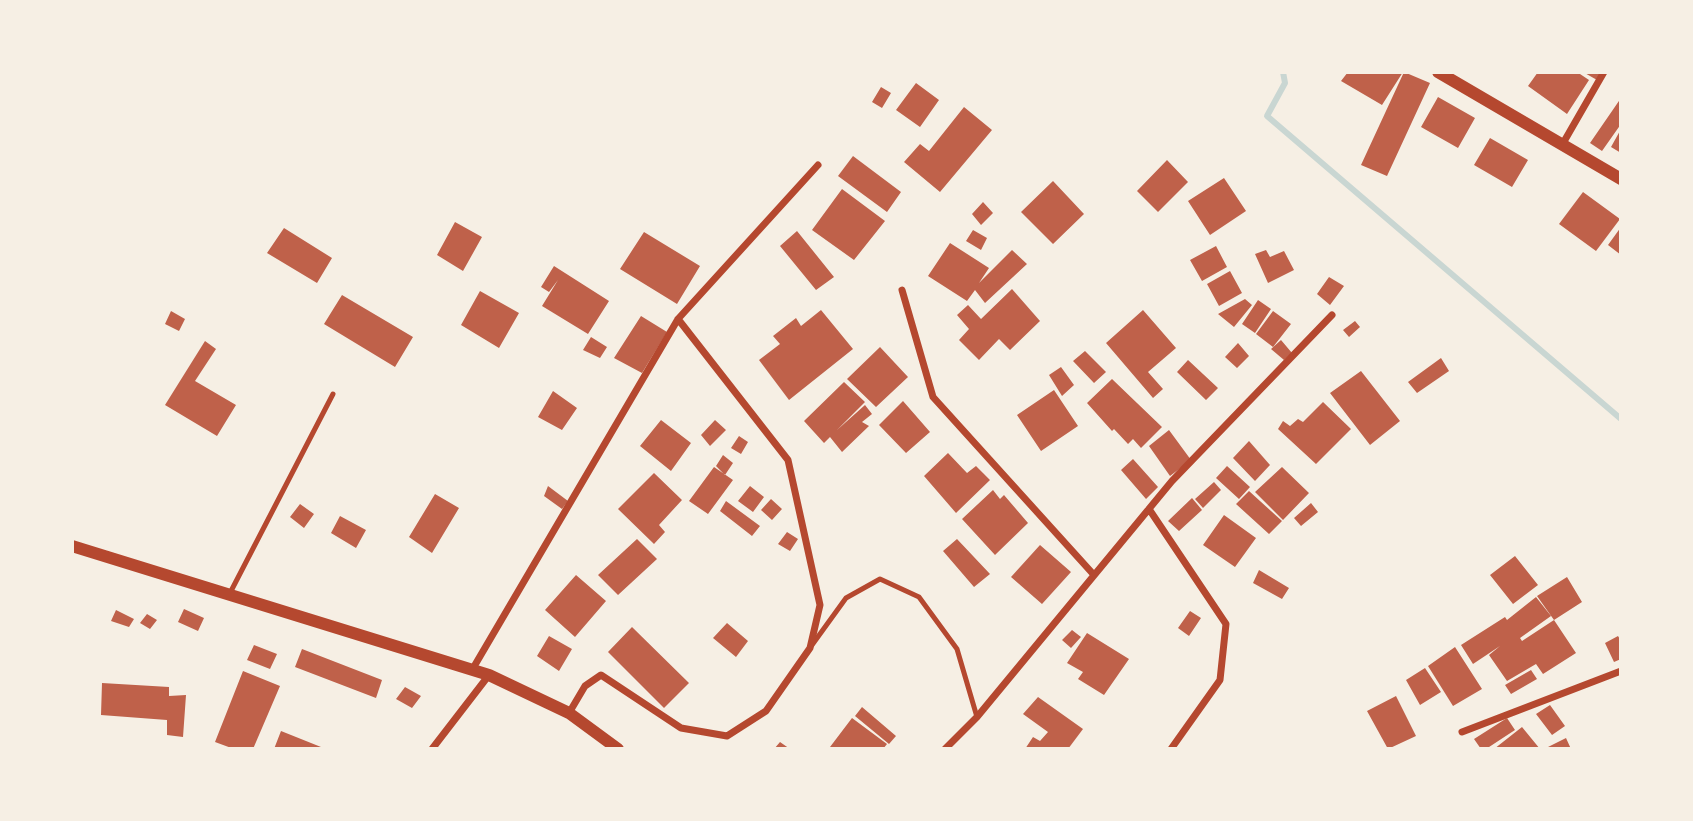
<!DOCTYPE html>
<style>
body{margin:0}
#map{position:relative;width:1693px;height:821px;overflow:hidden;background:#f6efe4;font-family:Commissioner,sans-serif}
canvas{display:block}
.frame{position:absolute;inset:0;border:74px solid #f6efe4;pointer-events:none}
</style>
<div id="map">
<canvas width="1693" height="821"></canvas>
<div class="frame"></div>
</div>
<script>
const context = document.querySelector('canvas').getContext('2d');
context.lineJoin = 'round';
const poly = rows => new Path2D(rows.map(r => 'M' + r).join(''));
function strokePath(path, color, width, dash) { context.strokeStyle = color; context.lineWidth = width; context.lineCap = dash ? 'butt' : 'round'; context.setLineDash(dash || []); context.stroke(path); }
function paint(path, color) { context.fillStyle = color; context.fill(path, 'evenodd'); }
strokePath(poly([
 [1283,72,1285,83,1267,116,1621,419]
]), '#c9d6d2', 6);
paint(poly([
 [1348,72,1403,72,1382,105,1341,81],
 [1404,72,1430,83,1387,176,1361,165],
 [1538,72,1577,72,1589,80,1567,114,1528,86],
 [1583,72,1601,72,1597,80],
 [916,83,939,100,920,127,896,110],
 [881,87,891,93,882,108,872,102],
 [1438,97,1475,118,1458,148,1421,127],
 [1621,98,1621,124,1602,151,1590,143],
 [964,107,992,130,940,192,904,162,920,144,929,151],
 [1621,129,1621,153,1611,147],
 [1490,138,1528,160,1512,187,1474,165],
 [853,156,901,192,887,212,838,176],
 [1167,160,1188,182,1158,212,1137,191],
 [1224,178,1246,211,1210,235,1188,201],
 [1053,181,1084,214,1053,244,1021,212],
 [842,189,885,221,854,260,812,230],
 [1583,192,1620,219,1596,251,1559,224],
 [983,202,993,213,981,225,972,214],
 [455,222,482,237,463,271,437,255],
 [1621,227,1621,255,1608,245],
 [284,228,332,258,317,283,267,253],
 [973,230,987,238,981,250,966,241],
 [797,231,834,277,816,290,780,246],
 [644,232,700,266,677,304,620,269],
 [950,243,989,268,979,283,1012,250,1027,264,985,303,975,290,967,301,928,276],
 [1216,246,1227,267,1202,281,1190,260],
 [1266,250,1270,257,1284,251,1294,270,1268,283,1255,254],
 [554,266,609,301,588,334,542,306,558,280,549,292,541,287],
 [1230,271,1242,293,1219,306,1207,284],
 [1329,277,1344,286,1330,305,1317,294],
 [1012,289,1040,321,1010,350,999,339,979,360,959,340,969,329,957,315,968,305,981,319],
 [480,291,519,313,499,348,461,325],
 [342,295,413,337,395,367,324,324],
 [1245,299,1252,305,1234,327,1218,314],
 [1258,300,1271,309,1255,333,1242,324],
 [821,310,853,349,789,400,759,360,780,344,773,336,796,318,801,326],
 [1143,310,1176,348,1148,372,1163,389,1153,398,1106,343],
 [171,311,185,319,179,331,165,324],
 [1273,311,1291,324,1273,347,1256,334],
 [641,316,667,332,642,373,614,358],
 [1355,321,1360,327,1349,337,1343,330],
 [591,337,607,347,600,358,583,350],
 [1281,340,1292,353,1284,360,1271,349],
 [205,341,216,349,195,381,236,405,217,436,165,405],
 [1238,343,1249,356,1237,368,1225,357],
 [880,347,908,377,876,407,847,379],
 [1085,351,1106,372,1094,383,1073,361],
 [1441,358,1449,371,1417,393,1408,382],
 [1188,360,1218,388,1206,400,1177,372],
 [1061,367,1074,385,1062,396,1049,375],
 [1361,371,1400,421,1370,445,1330,393],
 [1112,379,1162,427,1141,448,1133,439,1128,444,1114,429,1112,431,1087,403],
 [844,382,865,402,837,430,865,405,872,414,862,422,869,426,842,452,830,437,824,443,804,421],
 [1054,390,1078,426,1041,451,1017,415],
 [553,391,577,408,562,430,538,417],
 [903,401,930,432,906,453,879,425],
 [1323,402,1351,429,1316,464,1278,429,1283,421,1290,426,1298,419,1303,422],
 [661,420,691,443,671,471,640,446],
 [715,420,726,430,710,446,701,435],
 [1169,430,1191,460,1170,476,1149,446],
 [739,436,748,442,741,454,731,448],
 [1249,441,1270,465,1255,481,1233,458],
 [948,453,967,473,976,466,990,480,956,513,924,476],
 [723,455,733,463,725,475,716,466],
 [1133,459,1158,487,1146,499,1121,470],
 [1227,466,1250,487,1239,499,1216,478],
 [714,467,733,480,708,514,689,501],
 [1282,467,1309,493,1283,520,1255,492],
 [654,473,682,500,659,525,665,532,654,544,618,509],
 [1214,482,1221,490,1203,508,1195,499],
 [548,486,568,501,562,509,544,496],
 [750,486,764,497,753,512,738,501],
 [993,490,1000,499,1004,495,1028,523,995,555,962,519],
 [1249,491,1282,521,1269,534,1236,504],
 [435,494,459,508,432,553,409,537],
 [1192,498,1202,510,1179,531,1168,521],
 [771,499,782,509,772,520,761,510],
 [726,501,760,526,752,536,720,511],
 [1311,503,1318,512,1301,526,1294,518],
 [300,504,314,514,304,528,290,517],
 [1224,515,1256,538,1235,567,1203,545],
 [340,516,366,530,356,548,331,533],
 [787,532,798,539,790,551,778,544],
 [637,539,657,559,618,595,598,575],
 [957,539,990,574,974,587,943,551],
 [1040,545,1071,572,1042,604,1011,577],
 [1515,556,1538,585,1513,604,1490,575],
 [1259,570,1289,588,1282,599,1253,583],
 [576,575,606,601,575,637,545,610],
 [1567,577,1582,602,1554,620,1537,596],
 [1536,597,1551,616,1520,638,1522,641,1554,620,1576,653,1543,674,1536,664,1507,681,1489,655,1500,646,1473,664,1461,645,1505,617,1507,620],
 [184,609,204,618,198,631,178,622],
 [116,610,134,619,129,627,111,621],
 [1190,611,1201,618,1189,636,1178,628],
 [147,614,157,620,150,629,140,623],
 [727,623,748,641,736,657,713,638],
 [632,627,689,683,664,708,608,652],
 [1072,630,1081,637,1071,648,1062,640],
 [1087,633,1129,659,1104,695,1078,679,1083,672,1067,663],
 [549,636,572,649,559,671,537,656],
 [1618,636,1621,641,1621,659,1614,662,1605,643],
 [254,645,277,654,270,669,247,660],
 [1455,647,1482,689,1453,706,1428,666],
 [302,649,382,680,376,698,295,667],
 [1425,668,1441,692,1420,705,1406,680],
 [1531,670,1537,679,1511,694,1505,685],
 [243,671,280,686,253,749,234,749,215,742],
 [102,683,169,687,169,696,186,695,183,737,167,735,167,720,101,715],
 [405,687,421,696,412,708,396,699],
 [1396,696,1416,736,1388,749,1367,711],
 [1038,697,1083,729,1068,749,1025,749,1033,737,1040,741,1048,732,1023,714],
 [1550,705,1565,726,1552,735,1536,714],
 [862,707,896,736,889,744,855,716],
 [852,718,887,744,883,749,833,749,830,747],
 [1507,718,1515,730,1486,749,1481,749,1474,739],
 [1522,727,1540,749,1494,749],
 [281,731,326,749,274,749],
 [1566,738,1571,749,1544,749],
 [780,742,790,749,774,749]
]), '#bf614a');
strokePath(poly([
 [230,593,333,394],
 [812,645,846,598,880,579,919,597,957,649,977,717]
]), '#b5482f', 5);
strokePath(poly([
 [1562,145,1604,72],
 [902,290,933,397,1094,575],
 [1149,509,1226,624,1220,680,1171,749],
 [472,670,678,319,818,165],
 [569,713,585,686,601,675,681,728,727,736,766,711,810,648,820,605,788,460,678,319],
 [1462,732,1621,671],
 [432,749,489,675],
 [945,749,977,717,1172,481,1332,315]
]), '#b5482f', 7);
strokePath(poly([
 [1438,72,1621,179],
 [72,546,489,675,569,713,618,749]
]), '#b5482f', 12);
</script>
